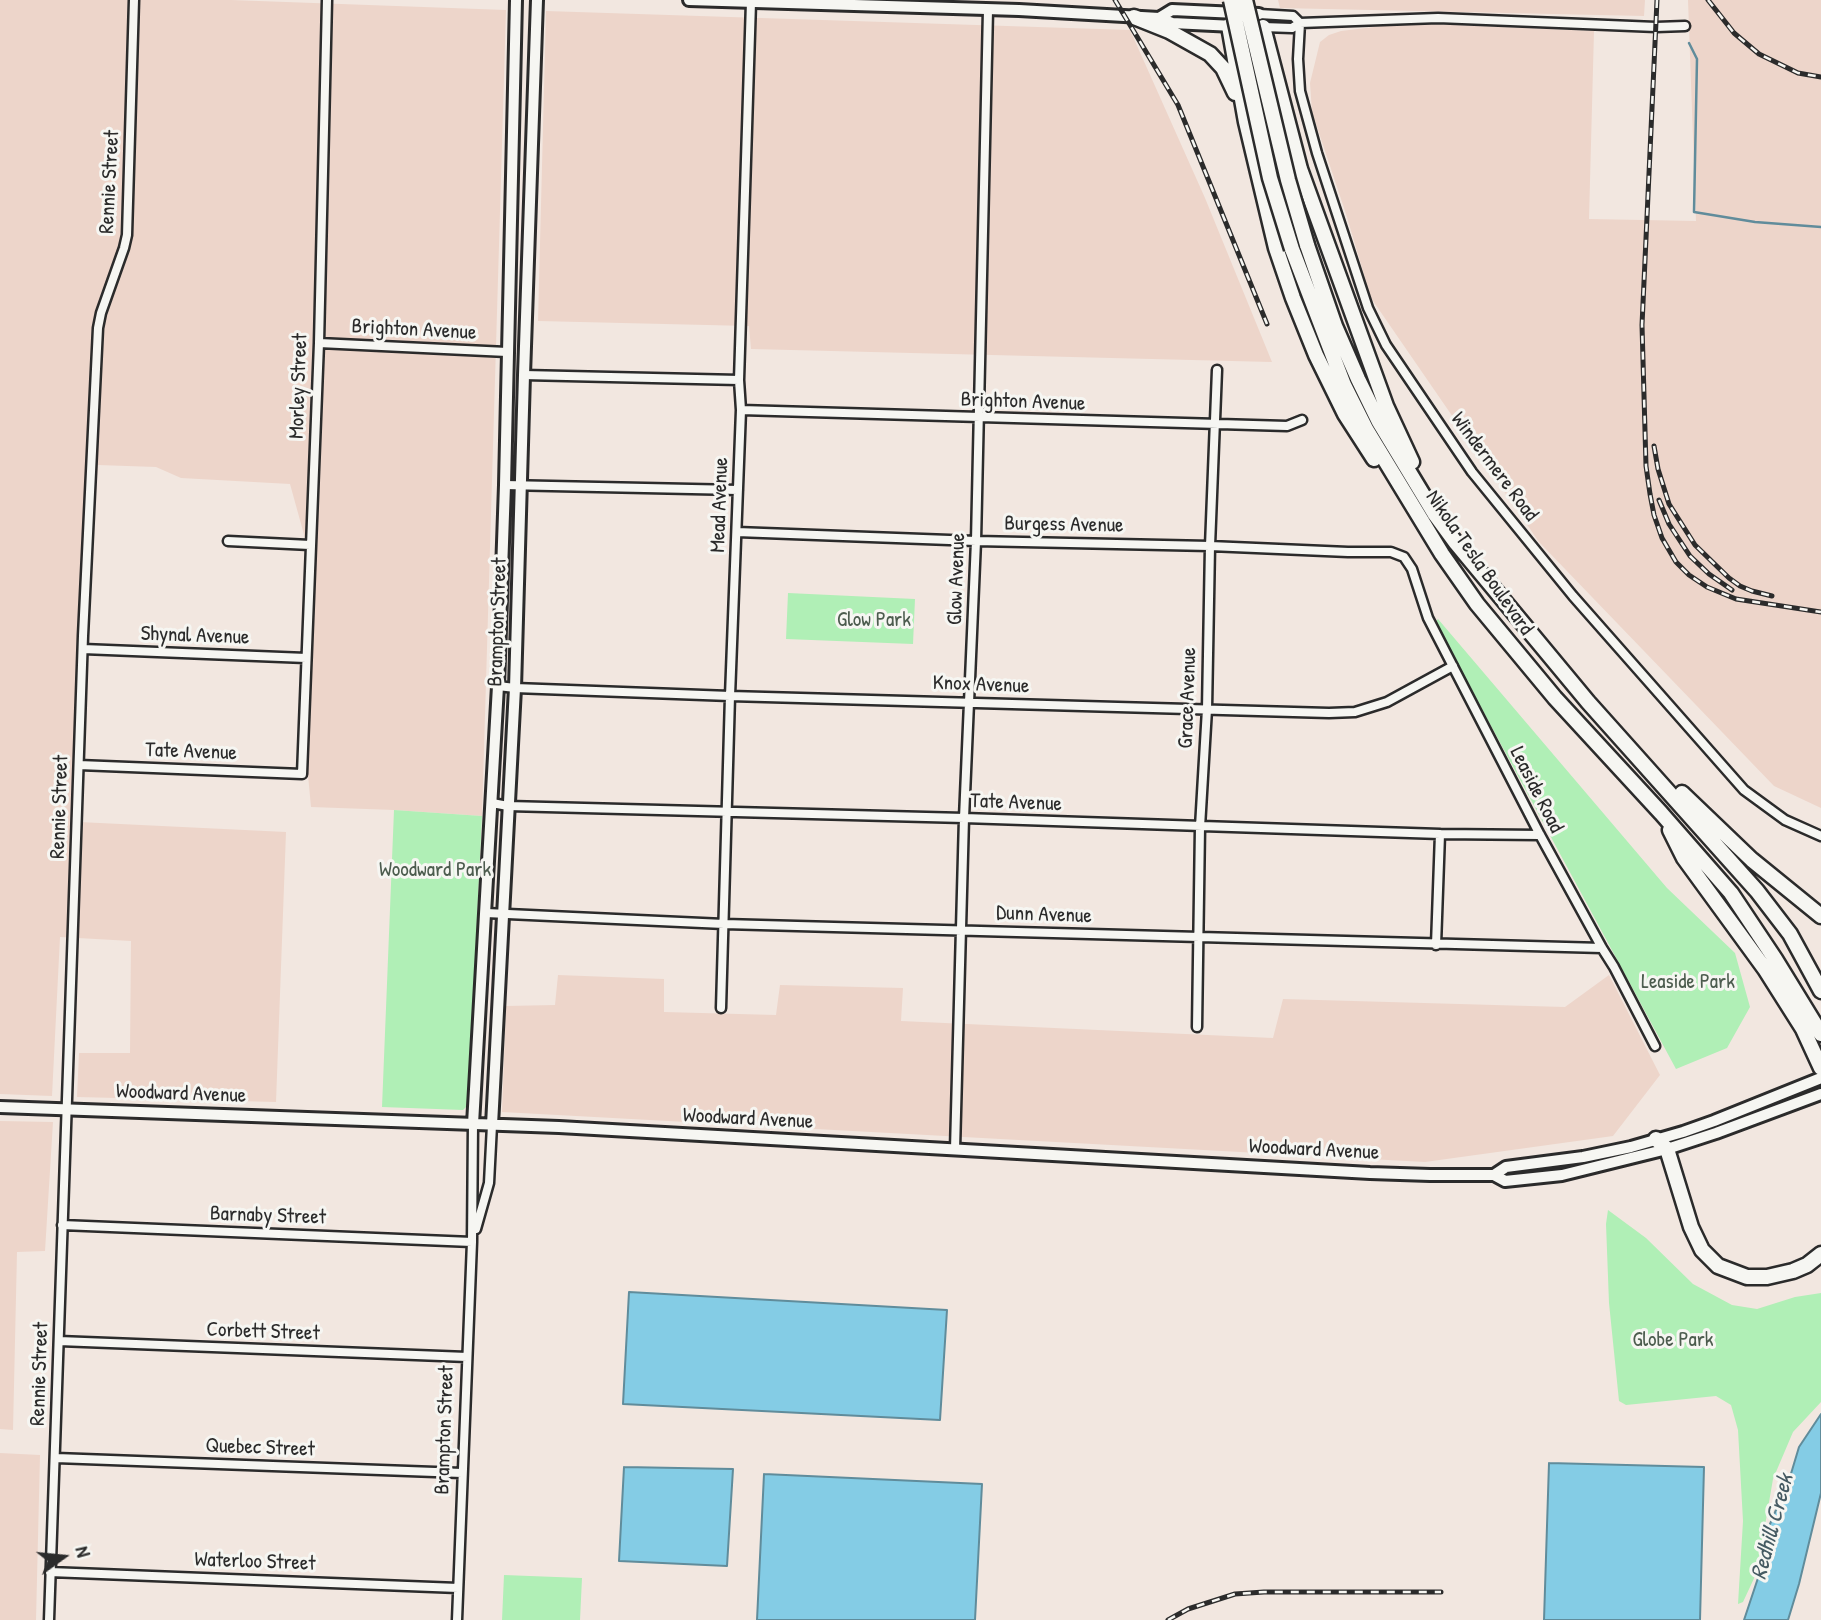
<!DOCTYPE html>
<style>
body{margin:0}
#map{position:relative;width:1821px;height:1620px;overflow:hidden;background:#f2e7e0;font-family:"Patrick Hand",sans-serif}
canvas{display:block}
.north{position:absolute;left:28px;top:1522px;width:70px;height:70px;-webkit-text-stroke:5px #f6f6f2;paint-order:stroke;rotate:75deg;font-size:19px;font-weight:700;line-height:28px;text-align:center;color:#2b2b2b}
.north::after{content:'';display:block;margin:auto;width:24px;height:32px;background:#2b2b2b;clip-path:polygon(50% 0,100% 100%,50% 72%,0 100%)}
</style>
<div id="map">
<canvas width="1821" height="1620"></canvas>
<div class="north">N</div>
</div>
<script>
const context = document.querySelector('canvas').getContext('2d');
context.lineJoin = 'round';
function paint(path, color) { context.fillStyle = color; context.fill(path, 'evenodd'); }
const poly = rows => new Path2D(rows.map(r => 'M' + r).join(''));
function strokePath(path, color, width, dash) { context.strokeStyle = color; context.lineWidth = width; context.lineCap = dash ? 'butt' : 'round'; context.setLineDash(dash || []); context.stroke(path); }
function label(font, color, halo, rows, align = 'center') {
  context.font = font + ' "Patrick Hand",sans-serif'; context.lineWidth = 6; context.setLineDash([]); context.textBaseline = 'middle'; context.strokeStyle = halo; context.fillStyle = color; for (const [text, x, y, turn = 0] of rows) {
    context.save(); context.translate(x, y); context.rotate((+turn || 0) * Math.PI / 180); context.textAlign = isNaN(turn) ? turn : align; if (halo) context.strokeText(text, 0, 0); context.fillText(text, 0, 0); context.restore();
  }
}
paint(poly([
 [0,0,231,0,506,10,482,816,394,810,311,807,308,775,311,560,290,484,181,478,156,467,98,465,89,587,86,650,74,760,79,822,286,832,276,1102,77,1097,79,1053,130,1053,131,941,60,937,52,1096,0,1094],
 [1278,0,1645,0,1644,16,1280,8],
 [1688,0,1821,0,1821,808,1774,786,1539,542,1371,298,1346,214,1312,112,1310,83,1320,42,1329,35,1341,31,1407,23,1594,31,1589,219,1696,221],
 [546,11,1130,30,1205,198,1272,362,751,349,749,326,538,321],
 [558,975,664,979,664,1012,776,1015,780,985,903,988,901,1021,1273,1038,1283,999,1565,1007,1609,975,1660,1075,1613,1136,1425,1162,502,1112,506,1006,555,1005],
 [0,1121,53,1122,45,1251,17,1252,13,1430,0,1429],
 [0,1453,40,1455,36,1620,0,1620]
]), '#edd5ca');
paint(poly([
 [788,593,915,599,913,644,786,639],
 [1438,619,1667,888,1735,953,1750,1007,1727,1048,1676,1069,1435,622],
 [394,810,482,816,468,1105,463,1110,382,1107],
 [1608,1210,1646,1238,1693,1284,1732,1305,1757,1309,1795,1297,1821,1293,1821,1402,1793,1432,1773,1479,1757,1572,1743,1602,1738,1604,1743,1521,1738,1430,1731,1405,1716,1396,1626,1405,1619,1401,1609,1303,1606,1224],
 [504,1575,582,1578,580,1620,502,1620]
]), '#b0efb6');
const water = poly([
 [629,1292,947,1310,940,1420,623,1404,629,1292],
 [1821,1414,1821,1493,1799,1584,1788,1620,1744,1620,1764,1560,1770,1524,1790,1477,1799,1447,1821,1414],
 [1549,1463,1704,1467,1700,1620,1544,1620,1549,1463],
 [624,1467,733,1469,727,1566,619,1561,624,1467],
 [764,1474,982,1484,975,1620,757,1620,764,1474]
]);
paint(water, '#84cce5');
strokePath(water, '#608c9b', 2);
strokePath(poly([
 [1689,43,1697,59,1694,212,1755,222,1821,227]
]), '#608c9b', 2.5);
const street = poly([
 [1259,14,1293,16,1300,23],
 [1300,23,1298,59,1300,91,1317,153,1368,308,1386,345,1472,472,1573,596,1744,790,1785,820,1821,836],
 [1263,27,1292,28,1300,23,1438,18,1656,27,1685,26],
 [319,343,507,352],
 [524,375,739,380],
 [741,410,1287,426,1302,420],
 [505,485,738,490],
 [737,532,976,541,1210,546,1348,552,1391,552,1404,557,1412,569,1428,618,1540,835,1602,948,1614,967,1655,1046],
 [228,541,310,545],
 [83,649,306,658],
 [498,686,515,688,730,696,1329,713,1355,712,1387,702,1453,666],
 [79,765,302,774,319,343,327,0],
 [492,803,508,806,964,818,1440,834,1540,835],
 [486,913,724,924,1602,948],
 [1436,945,1440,834],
 [721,1008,730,696,741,410,739,380,751,2],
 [1197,1027,1200,827,1207,709,1210,546,1217,370],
 [955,1149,964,818,976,541,988,10],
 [62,1225,472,1242],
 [476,1229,489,1183,492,1125],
 [59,1341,467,1357],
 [56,1458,462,1473],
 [50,1572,458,1588],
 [49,1620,83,636,98,328,101,313,124,248,127,235,134,0],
 [457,1620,472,1242,473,1124]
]);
const secondary = poly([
 [689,0,1019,10,1159,18,1172,23,1234,26],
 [1159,18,1172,10,1259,14],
 [0,1107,559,1127,1370,1173,1430,1175,1494,1175,1505,1181,1562,1175,1667,1149,1716,1133,1821,1094],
 [473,1124,498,686,505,485,516,0],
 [492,1125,515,688,524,375,537,0],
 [1494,1175,1506,1167,1583,1157,1631,1147,1683,1132,1714,1121,1821,1078]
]);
const highway = poly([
 [1134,17,1169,31,1210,54,1223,68,1235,93],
 [1229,26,1246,122,1276,248,1293,298,1316,355,1345,414,1374,459],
 [1263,27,1300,169,1386,406,1412,462],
 [1307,245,1335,326,1358,379,1379,422,1434,513,1456,543,1588,702,1757,891,1790,934,1821,991],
 [1292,249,1344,385,1366,429,1442,554,1477,604,1555,698,1661,813,1731,893,1775,959,1821,1034],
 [1682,793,1752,860,1821,916],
 [1670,830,1684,858,1765,969,1803,1029,1821,1068],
 [1656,1139,1667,1149,1691,1227,1702,1250,1718,1266,1747,1277,1767,1277,1793,1271,1807,1265,1821,1254]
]);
strokePath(street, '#2b2b2b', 13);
strokePath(secondary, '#2b2b2b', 16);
strokePath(highway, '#2b2b2b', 19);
strokePath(street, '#f6f6f2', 8);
strokePath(secondary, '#f6f6f2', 10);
strokePath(highway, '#f6f6f2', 14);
const rail = poly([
 [1115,0,1178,105,1267,324],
 [1657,0,1642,325,1646,466,1650,494,1654,515,1662,538,1676,562,1689,575,1707,587,1736,599,1821,612],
 [1708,0,1734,33,1759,54,1798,73,1821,77],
 [1654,446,1658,469,1669,504,1695,545,1729,578,1740,586,1752,591,1772,596],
 [1659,500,1669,524,1690,556,1709,574,1732,590],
 [1168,1620,1188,1609,1235,1594,1264,1592,1441,1592]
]);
strokePath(rail, '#2b2b2b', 5);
strokePath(rail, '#f6f6f2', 2.5, [8]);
const highwayBridge = poly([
 [1231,0,1270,178,1292,249],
 [1245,0,1288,180,1307,245]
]);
strokePath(highwayBridge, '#2b2b2b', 19, []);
strokePath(highwayBridge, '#f6f6f2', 14);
label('21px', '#2b2b2b', '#f6f6f2', [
 ["Rennie Street",110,182,-87],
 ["Brighton Avenue",414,330,3],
 ["Morley Street",299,386,-88],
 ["Brighton Avenue",1023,402,2],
 ["Windermere Road",1494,467,53],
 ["Mead Avenue",720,505,-88],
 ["Burgess Avenue",1064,525,1],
 ["Nikola Tesla Boulevard",1479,563,55],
 ["Glow Avenue",957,579,-88],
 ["Brampton Street",498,622,-88],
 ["Shynal Avenue",195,636,2],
 ["Knox Avenue",981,685,2],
 ["Grace Avenue",1188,698,-88],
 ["Tate Avenue",191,752,2],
 ["Leaside Road",1536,790,63],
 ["Tate Avenue",1016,803,2],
 ["Rennie Street",60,807,-88],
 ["Dunn Avenue",1044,915,2],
 ["Woodward Avenue",181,1094,2],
 ["Woodward Avenue",748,1119,3],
 ["Woodward Avenue",1314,1150,3],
 ["Barnaby Street",268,1216,2],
 ["Corbett Street",263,1332,2],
 ["Rennie Street",40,1374,-88],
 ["Brampton Street",445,1430,-88],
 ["Quebec Street",260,1448,2],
 ["Waterloo Street",255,1562,2]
]);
label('21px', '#4c5c4e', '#f6f6f2', [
 ["Glow Park",874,620],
 ["Woodward Park",435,870],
 ["Leaside Park",1688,982],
 ["Globe Park",1673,1340]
]);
label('italic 23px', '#465b63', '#f6f6f2', [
 ["Redhill Creek",1773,1527,-75]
]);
</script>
